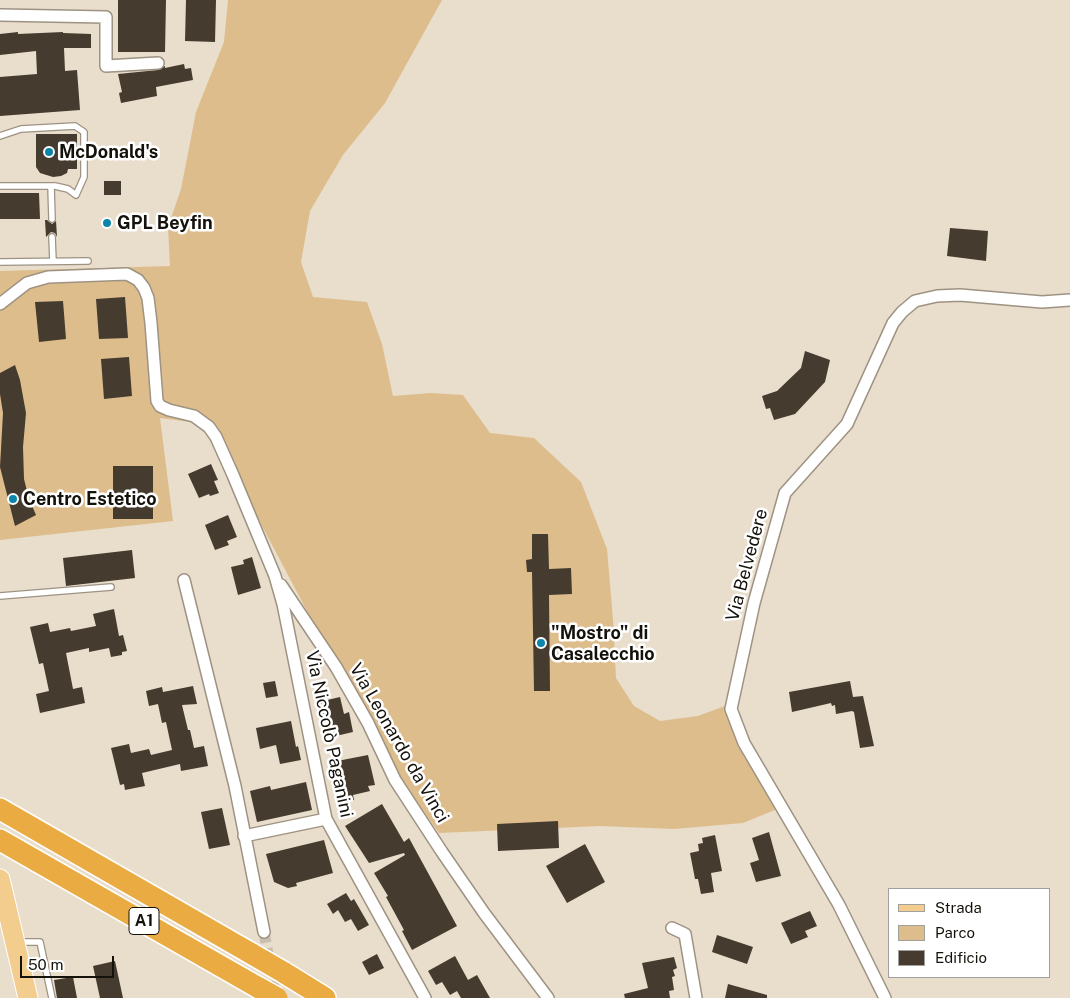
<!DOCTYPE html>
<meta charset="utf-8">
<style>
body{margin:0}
#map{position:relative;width:1070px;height:998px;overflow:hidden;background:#e9ddcc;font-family:"Public Sans",sans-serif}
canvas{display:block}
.legend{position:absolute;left:888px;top:888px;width:162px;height:90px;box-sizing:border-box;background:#fff;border:1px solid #a1a09d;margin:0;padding:6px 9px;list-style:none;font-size:15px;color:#15110b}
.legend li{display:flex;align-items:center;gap:10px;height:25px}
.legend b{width:25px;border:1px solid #a1a09d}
.scale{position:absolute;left:20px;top:956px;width:94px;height:22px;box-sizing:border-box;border:2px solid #15110b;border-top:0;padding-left:6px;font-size:15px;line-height:18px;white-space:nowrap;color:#15110b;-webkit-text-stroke:4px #fff;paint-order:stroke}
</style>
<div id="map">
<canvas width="1070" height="998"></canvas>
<ul class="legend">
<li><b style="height:6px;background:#f2cd8e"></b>Strada</li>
<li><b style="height:14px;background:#debd8d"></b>Parco</li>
<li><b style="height:14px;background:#453b2e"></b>Edificio</li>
</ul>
<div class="scale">50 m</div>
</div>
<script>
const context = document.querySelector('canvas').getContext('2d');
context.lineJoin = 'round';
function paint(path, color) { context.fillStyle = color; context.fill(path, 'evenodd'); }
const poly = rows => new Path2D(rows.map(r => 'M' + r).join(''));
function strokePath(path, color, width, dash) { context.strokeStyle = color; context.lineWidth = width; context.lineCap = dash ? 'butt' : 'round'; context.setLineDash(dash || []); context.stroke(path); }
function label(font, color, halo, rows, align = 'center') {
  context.font = font + ' "Public Sans",sans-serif'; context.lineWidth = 5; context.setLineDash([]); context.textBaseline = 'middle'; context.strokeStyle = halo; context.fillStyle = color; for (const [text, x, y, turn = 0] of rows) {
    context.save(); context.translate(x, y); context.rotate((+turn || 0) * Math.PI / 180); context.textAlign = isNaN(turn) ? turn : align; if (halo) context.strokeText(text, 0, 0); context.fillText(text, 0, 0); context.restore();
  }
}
paint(poly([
 [228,0,442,0,385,103,343,155,310,211,301,262,313,297,367,302,382,344,393,396,431,393,463,395,490,433,534,438,581,482,607,549,613,619,616,678,634,706,660,721,698,716,730,704,782,807,743,823,674,829,600,826,439,833,381,751,261,524,219,436,191,422,160,418,173,521,0,540,0,271,170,266,168,227,181,189,196,112,224,42]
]), '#debd8d');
paint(poly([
 [118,0,166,0,165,52,118,52],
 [186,0,216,0,215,42,185,41],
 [18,32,18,34,63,32,63,33,91,34,91,48,64,48,65,71,77,70,80,110,0,116,0,77,37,74,36,51,0,55,0,34],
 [184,64,185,69,191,68,193,80,156,87,157,96,121,103,119,93,122,92,118,74,158,70,165,66,165,68],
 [36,134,77,134,77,169,68,169,67,173,61,176,53,177,40,173,36,167],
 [104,181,121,181,121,195,104,195],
 [0,193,39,193,40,219,0,219],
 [45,220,47,220,52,224,56,221,57,237,55,233,51,232,46,237],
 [950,228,988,231,986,261,947,256],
 [125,297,128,338,99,339,96,299],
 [63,301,66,339,39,342,35,302],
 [805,351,830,360,825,382,795,414,774,420,770,408,766,409,762,396,777,391,801,368],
 [129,357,132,396,104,399,101,359],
 [15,365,20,380,26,413,23,447,24,479,29,499,36,515,15,526,0,467,3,413,0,394,0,373],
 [211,464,218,480,214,481,219,493,210,496,209,494,199,498,188,474],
 [113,466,153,466,153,519,113,519],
 [228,515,237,537,227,541,229,545,215,550,205,525],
 [532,534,548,534,549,569,571,568,572,594,549,595,550,691,534,691,532,572,527,572,526,560,532,559],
 [132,550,135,578,66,586,63,558],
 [252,557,261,588,238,595,231,567,244,564,243,560],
 [114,609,119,636,123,635,127,651,122,652,122,655,111,657,109,648,89,652,89,648,66,653,73,689,82,687,85,703,40,713,36,694,49,691,43,663,39,664,30,627,48,623,50,632,70,628,71,631,96,626,93,614],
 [275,681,278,696,266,698,263,683],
 [850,681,853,697,863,696,874,746,860,748,854,712,852,711,836,714,835,705,832,706,831,703,792,712,789,692],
 [193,686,197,704,182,705,188,730,190,730,194,748,204,746,208,766,181,771,180,764,142,773,145,786,125,790,124,784,120,785,111,748,129,744,131,753,149,749,151,755,172,750,166,722,162,723,158,704,149,706,146,691,162,687,163,692],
 [340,697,344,714,349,712,353,732,327,738,319,702],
 [291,721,296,747,298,746,301,760,280,764,276,745,260,749,256,728],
 [368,755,375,785,368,786,370,791,353,795,354,800,341,803,332,762],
 [306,782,312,810,257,822,250,791,270,786,271,790],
 [382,804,404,842,409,838,457,926,412,950,402,931,404,930,386,897,388,896,374,873,405,855,404,853,369,863,345,826],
 [222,808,230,845,209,849,201,812],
 [558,821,559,848,498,851,497,824],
 [769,832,781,876,756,882,750,863,759,860,752,838],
 [715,835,722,871,711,873,714,892,701,894,698,879,695,879,690,853,699,851,698,844,703,843,702,838],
 [324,840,333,873,296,883,297,886,288,888,274,882,266,854],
 [585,844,605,882,567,903,546,866],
 [346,893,351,901,354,899,369,925,358,931,351,919,345,922,338,910,333,914,327,904],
 [810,911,817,926,805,931,808,937,791,944,781,923],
 [717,935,753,947,747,964,712,952],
 [377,954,384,968,369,975,362,962],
 [455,956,468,980,477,975,490,998,461,998,457,991,450,995,442,982,436,985,428,971],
 [674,957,677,968,673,970,675,976,672,977,674,990,669,991,670,998,625,998,624,994,648,988,642,963],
 [115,961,123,998,100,998,93,966],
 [73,977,77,998,57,998,54,980],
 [728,984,767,995,767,998,725,998]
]), '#453b2e');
strokePath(poly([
 [264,932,276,998]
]), '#c9beaf', 11, [11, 5.5]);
const lane = poly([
 [0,136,21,129,75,126,84,132,84,177,76,195,68,189,55,186,0,186],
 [51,186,52,219],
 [52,237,53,261],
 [0,262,88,261],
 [0,596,111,587],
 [17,942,40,942,52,998]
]);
const street = poly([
 [0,15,106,17,106,66,158,63],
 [0,304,27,283,48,277,127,274,138,280,144,288,148,298,151,323,157,401,160,406,169,410,194,416,209,427,216,437,233,475,275,576,283,604,326,819,425,998],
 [184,580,235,786,264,932],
 [281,585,336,667,368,723,395,780,442,852,484,913,548,998],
 [244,836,326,819],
 [672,928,685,934,696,998],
 [885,998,839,905,744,743,731,709,754,603,785,493,847,424,893,323,902,312,915,301,937,296,960,295,1042,302,1070,300]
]);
const primary = poly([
 [0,879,28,998]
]);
const highway = poly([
 [0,809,252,954],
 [0,840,259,988],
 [283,972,325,998]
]);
strokePath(lane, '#9e9383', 8);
strokePath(street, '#9e9383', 14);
strokePath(primary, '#fff', 21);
strokePath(highway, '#fff', 24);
strokePath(lane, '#fff', 5.5);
strokePath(street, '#fff', 11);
strokePath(primary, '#f2cd8e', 19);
strokePath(highway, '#eaab43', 21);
const highwayBridge = poly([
 [252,954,283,972],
 [259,988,277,998]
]);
strokePath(highwayBridge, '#fff', 24, []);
strokePath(highwayBridge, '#eaab43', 21);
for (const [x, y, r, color] of [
 [49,152,5,"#0b85a9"],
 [107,223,5,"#0b85a9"],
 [13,499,5,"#0b85a9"],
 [541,643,5,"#0b85a9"]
]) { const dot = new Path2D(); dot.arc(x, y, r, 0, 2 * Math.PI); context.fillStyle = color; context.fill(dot); strokePath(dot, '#fff', 2); }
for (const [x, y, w] of [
 [144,921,30]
]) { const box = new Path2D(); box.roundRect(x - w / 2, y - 13.5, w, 27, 4); context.fillStyle = '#fff'; context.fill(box); strokePath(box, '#15110b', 1); }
label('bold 16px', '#15110b', null, [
 ["A1",144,921]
]);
label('bold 18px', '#15110b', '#fff', [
 ["McDonald's",59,152],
 ["GPL Beyfin",117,223],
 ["Centro Estetico",23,499],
 ["\"Mostro\" di",551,633],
 ["Casalecchio",551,654]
], 'left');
label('18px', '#15110b', '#fff', [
 ["Via Belvedere",747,565,-75],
 ["Via Niccolò Paganini",329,734,78],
 ["Via Leonardo da Vinci",399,743,60]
]);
</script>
